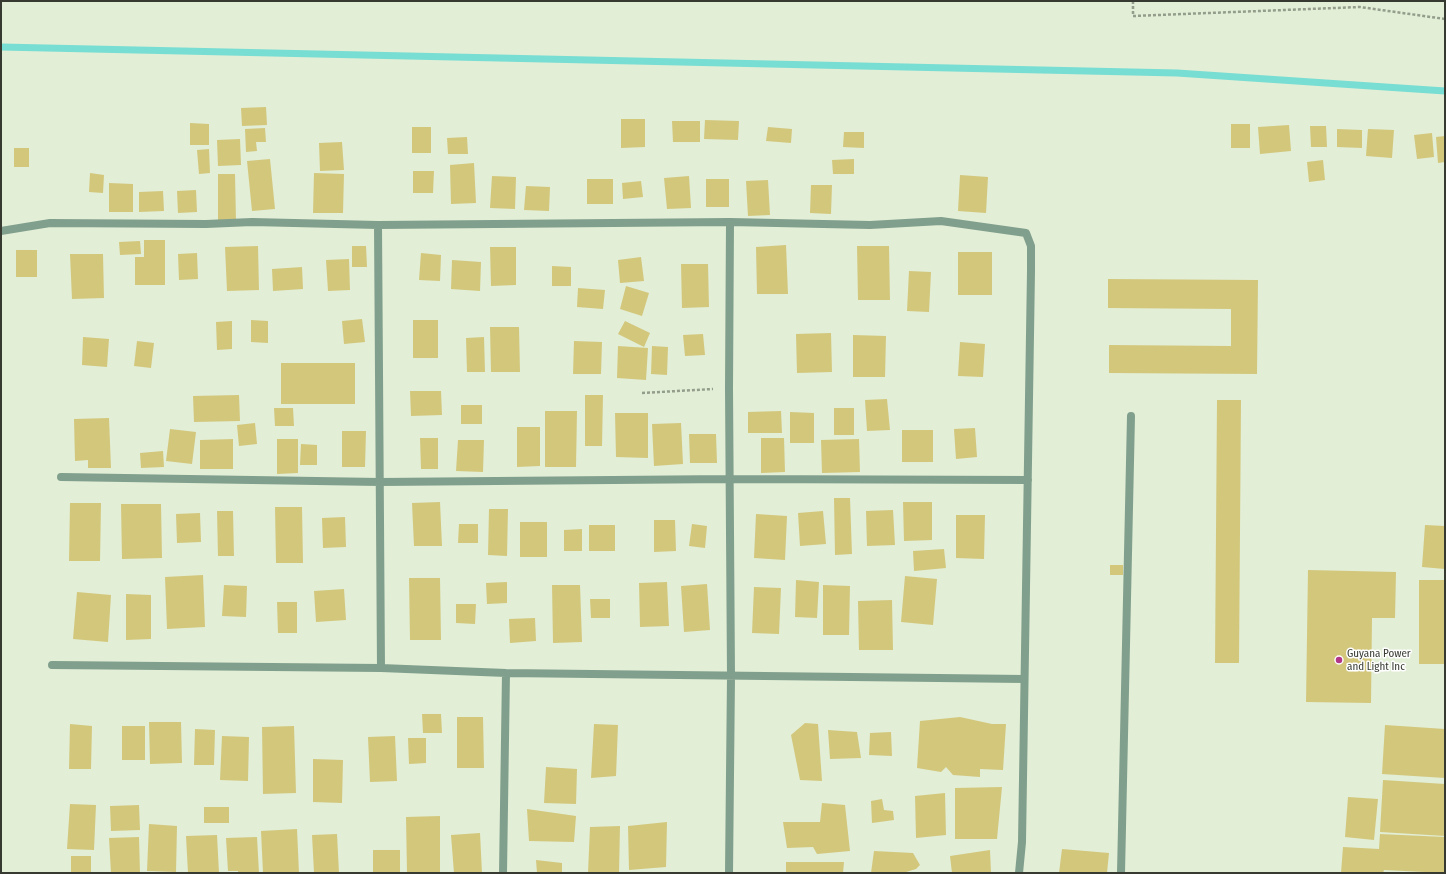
<!DOCTYPE html>
<style>
body{margin:0}
#map{position:relative;width:1446px;height:874px;overflow:hidden;background:#e2eed6;font-family:"Fira Sans Condensed",sans-serif}
canvas{display:block}
.frame{position:absolute;inset:0;border:2px solid #363a31;pointer-events:none}
</style>
<div id="map">
<canvas width="1446" height="874"></canvas>
<div class="frame"></div>
</div>
<script>
const context = document.querySelector('canvas').getContext('2d');
context.lineJoin = 'round';
const poly = rows => new Path2D(rows.map(r => 'M' + r).join(''));
function strokePath(path, color, width, dash) { context.strokeStyle = color; context.lineWidth = width; context.lineCap = dash ? 'butt' : 'round'; context.setLineDash(dash || []); context.stroke(path); }
function paint(path, color) { context.fillStyle = color; context.fill(path, 'evenodd'); }
function label(font, color, halo, rows, align = 'center') {
  context.font = font + ' "Fira Sans Condensed",sans-serif'; context.lineWidth = 3; context.setLineDash([]); context.textBaseline = 'middle'; context.strokeStyle = halo; context.fillStyle = color; for (const [text, x, y, turn = 0] of rows) {
    context.save(); context.translate(x, y); context.rotate((+turn || 0) * Math.PI / 180); context.textAlign = isNaN(turn) ? turn : align; if (halo) context.strokeText(text, 0, 0); context.fillText(text, 0, 0); context.restore();
  }
}
strokePath(poly([
 [1,47,1177,73,1445,91]
]), '#78ddd3', 7);
paint(poly([
 [266,107,267,125,242,126,241,108],
 [621,119,645,119,645,147,621,148],
 [705,120,739,121,738,140,704,139],
 [672,121,700,121,700,142,673,142],
 [190,123,209,124,209,145,190,145],
 [1231,124,1250,124,1250,148,1231,148],
 [1289,125,1291,151,1260,154,1258,127],
 [1310,126,1326,126,1327,147,1311,147],
 [412,127,431,127,431,153,412,153],
 [768,127,792,129,791,143,766,141],
 [265,128,266,142,256,142,257,151,246,152,245,129],
 [1337,129,1362,130,1362,148,1337,147],
 [1368,129,1394,130,1392,158,1366,156],
 [844,132,864,132,864,148,843,147],
 [1432,133,1434,157,1417,159,1414,135],
 [1445,136,1445,162,1438,163,1436,137],
 [467,137,468,154,448,154,447,138],
 [240,139,241,165,218,166,217,140],
 [342,142,344,170,320,171,319,143],
 [14,148,29,148,29,167,14,167],
 [209,149,210,173,199,174,197,150],
 [270,159,275,209,252,211,247,161],
 [854,159,854,174,833,174,832,160],
 [1323,160,1325,180,1309,182,1307,162],
 [474,163,476,203,451,204,450,165],
 [413,171,434,171,433,193,413,193],
 [90,173,104,175,103,193,89,192],
 [314,173,344,174,343,213,313,213],
 [218,174,235,174,236,221,218,221],
 [960,175,988,177,986,213,958,211],
 [492,176,516,177,515,209,490,208],
 [689,176,691,208,667,209,664,178],
 [587,179,613,179,613,204,587,204],
 [706,179,729,179,729,207,706,207],
 [768,180,770,215,748,216,746,181],
 [641,181,643,197,623,199,622,183],
 [109,183,133,184,133,212,109,212],
 [811,185,832,185,831,214,810,213],
 [526,186,550,187,549,211,524,210],
 [196,190,197,212,178,213,177,191],
 [163,191,164,211,139,212,139,192],
 [144,240,165,240,165,285,135,285,135,257,144,257],
 [140,241,141,254,120,255,119,242],
 [786,245,788,294,757,294,756,247],
 [258,246,259,290,227,291,225,247],
 [352,246,366,246,367,267,352,267],
 [857,246,889,246,890,300,858,300],
 [490,247,516,247,516,285,491,286],
 [16,250,37,250,37,277,16,277],
 [958,252,992,252,992,295,958,295],
 [197,253,198,279,179,280,178,254],
 [421,253,441,255,440,281,419,280],
 [70,254,103,254,104,298,72,299],
 [641,257,644,281,620,283,618,260],
 [349,259,350,290,328,291,326,260],
 [452,260,481,262,480,291,451,289],
 [681,264,708,264,709,307,682,308],
 [552,266,571,267,571,286,552,286],
 [302,267,303,289,273,291,272,269],
 [909,271,931,272,929,312,907,311],
 [1108,279,1258,280,1257,374,1109,373,1109,345,1231,346,1231,309,1108,308],
 [626,286,649,293,642,316,620,309],
 [578,288,605,290,603,309,577,307],
 [362,319,365,342,344,344,342,321],
 [251,320,268,321,268,343,251,342],
 [413,320,438,320,438,358,413,358],
 [232,321,232,349,217,350,216,322],
 [625,321,650,333,644,347,618,334],
 [490,327,519,327,520,372,491,372],
 [831,333,832,372,797,373,796,334],
 [703,334,705,355,685,356,683,335],
 [853,335,886,336,885,377,853,377],
 [83,337,109,339,107,367,82,365],
 [484,337,485,372,467,372,466,338],
 [137,341,154,343,151,368,134,366],
 [574,341,602,342,601,374,573,374],
 [960,342,985,344,983,377,958,376],
 [618,346,648,348,646,380,617,378],
 [652,346,668,347,667,375,651,374],
 [281,363,355,363,355,404,281,404],
 [410,391,441,391,442,415,411,416],
 [239,395,240,421,194,422,193,396],
 [585,395,603,395,602,446,585,446],
 [887,399,890,430,867,431,865,400],
 [1217,400,1241,400,1239,663,1215,663],
 [461,405,482,405,482,424,461,424],
 [274,408,293,408,294,426,275,426],
 [834,408,854,408,854,435,834,435],
 [545,411,577,411,576,467,545,467],
 [781,411,782,433,748,433,748,412],
 [790,412,814,413,814,443,790,443],
 [615,413,648,413,648,458,616,457],
 [109,418,111,468,88,468,88,460,75,461,74,419],
 [255,423,257,444,239,446,237,425],
 [681,423,683,464,654,466,652,424],
 [517,427,540,427,540,466,517,467],
 [975,428,977,457,956,459,954,429],
 [170,429,196,432,192,464,166,461],
 [902,430,933,430,933,462,902,462],
 [342,431,366,431,365,467,342,467],
 [689,434,716,434,717,463,690,463],
 [420,438,438,438,438,469,421,469],
 [761,438,784,438,785,472,761,473],
 [233,439,233,469,200,469,200,440],
 [277,439,298,439,298,473,277,474],
 [859,439,860,472,822,473,821,440],
 [458,440,484,440,483,472,456,471],
 [301,444,317,445,317,465,300,465],
 [163,451,164,467,141,468,140,453],
 [834,498,850,498,852,554,835,555],
 [440,502,442,546,414,546,412,503],
 [903,502,932,502,932,540,904,541],
 [70,503,101,503,100,561,69,561],
 [121,504,161,504,162,558,122,559],
 [275,507,302,507,303,563,276,563],
 [489,509,508,509,507,556,488,555],
 [893,510,895,545,867,546,866,511],
 [217,511,233,511,234,556,218,556],
 [823,511,826,544,800,546,798,513],
 [200,513,201,542,177,543,176,514],
 [756,514,787,516,785,560,754,558],
 [956,515,985,515,984,559,956,558],
 [345,517,346,547,323,548,322,518],
 [654,520,675,520,676,551,654,552],
 [520,522,547,522,547,557,520,557],
 [459,524,478,524,478,543,458,543],
 [692,524,707,526,705,548,689,546],
 [589,525,615,525,615,551,589,551],
 [1425,525,1445,526,1445,569,1422,567],
 [582,529,582,551,564,551,564,530],
 [944,549,946,568,914,571,913,551],
 [1110,565,1123,565,1123,575,1110,575],
 [1308,570,1396,572,1395,618,1372,618,1371,703,1306,702],
 [203,575,205,627,167,629,165,577],
 [905,576,937,579,933,625,901,622],
 [409,578,440,578,441,640,410,640],
 [796,580,819,582,817,618,795,617],
 [1419,580,1445,580,1445,664,1419,664],
 [507,582,507,603,487,604,486,583],
 [667,582,669,626,640,627,639,583],
 [707,584,710,630,684,632,681,586],
 [224,585,247,586,246,617,222,616],
 [552,585,580,585,582,642,553,643],
 [823,585,850,586,849,635,823,635],
 [754,587,781,588,779,634,752,633],
 [344,589,346,620,316,622,314,591],
 [77,592,111,595,108,642,73,639],
 [126,594,151,595,151,639,126,640],
 [590,599,610,599,610,618,591,618],
 [892,600,893,650,859,650,858,601],
 [277,602,297,602,297,633,278,633],
 [456,604,476,604,475,624,456,623],
 [535,618,536,641,510,643,509,619],
 [422,714,441,714,442,733,423,733],
 [457,717,483,717,484,768,457,768],
 [960,717,992,724,1006,724,1003,770,980,769,980,777,953,775,946,767,941,772,917,768,920,721],
 [149,722,181,722,182,763,150,764],
 [805,723,818,724,822,781,800,780,791,735],
 [70,724,92,726,91,769,69,769],
 [594,724,618,725,616,776,591,778],
 [1385,725,1445,729,1445,778,1382,774],
 [122,726,145,726,145,760,122,760],
 [294,726,296,793,263,794,262,727],
 [195,729,215,730,214,765,194,765],
 [828,730,857,732,861,758,830,759],
 [891,732,892,756,869,755,870,733],
 [222,736,249,737,248,781,220,780],
 [395,736,397,781,370,782,368,737],
 [408,738,426,738,426,763,409,764],
 [313,759,343,760,342,803,313,802],
 [546,767,577,769,576,804,544,803],
 [1383,780,1445,784,1445,836,1380,832],
 [1002,787,997,839,955,839,955,788],
 [945,793,946,835,916,838,915,796],
 [1348,797,1378,799,1374,840,1345,837],
 [882,799,884,810,893,811,894,820,872,823,871,801],
 [822,803,845,805,850,851,817,854,813,847,787,848,783,822,820,822],
 [70,804,96,805,94,850,67,849],
 [139,805,140,830,111,831,110,806],
 [204,807,229,807,229,823,204,823],
 [527,809,576,816,574,842,529,841],
 [440,816,440,873,407,873,406,817],
 [667,822,666,867,629,870,628,826],
 [149,824,177,826,176,872,147,871],
 [620,826,619,873,588,873,590,827],
 [297,829,299,873,263,873,261,831],
 [480,833,482,873,454,873,451,835],
 [337,834,339,873,314,873,312,835],
 [1380,834,1445,837,1445,873,1384,870,1383,873,1341,873,1343,847,1379,849],
 [217,835,219,873,188,873,186,836],
 [139,837,140,873,111,873,109,838],
 [257,837,259,873,238,873,238,871,228,871,226,838],
 [1062,849,1109,853,1107,873,1059,873],
 [373,850,400,850,400,873,373,873],
 [990,850,991,873,952,873,950,856],
 [874,851,913,853,920,865,916,869,903,873,871,873],
 [71,856,91,856,91,873,71,873],
 [536,860,562,863,562,873,537,873],
 [786,862,844,862,843,873,786,873]
]), '#d3c77c');
strokePath(poly([
 [1133,1,1133,16,1360,7,1445,19],
 [642,393,713,389]
]), '#949d8b', 2.5, [3, 2]);
strokePath(poly([
 [1121,873,1131,416]
]), '#819f8d', 8);
strokePath(poly([
 [378,225,381,668],
 [1,231,50,223,206,224,252,222,378,225,730,222,870,225,941,221,1026,233,1031,246,1031,271,1022,842,1019,873],
 [61,477,380,482,729,479,1028,480],
 [52,665,381,668,506,673,1024,679],
 [503,873,506,673],
 [729,873,731,676,729,388,730,222]
]), '#819f8d', 8);
for (const [x, y, r, color] of [
 [1339,660,4,"#b13688"]
]) { const dot = new Path2D(); dot.arc(x, y, r, 0, 2 * Math.PI); context.fillStyle = color; context.fill(dot); strokePath(dot, '#fff', 1.5); }
label('11px', '#363a31', '#fff', [
 ["Guyana Power",1347,654],
 ["and Light Inc",1347,667]
], 'left');
</script>
